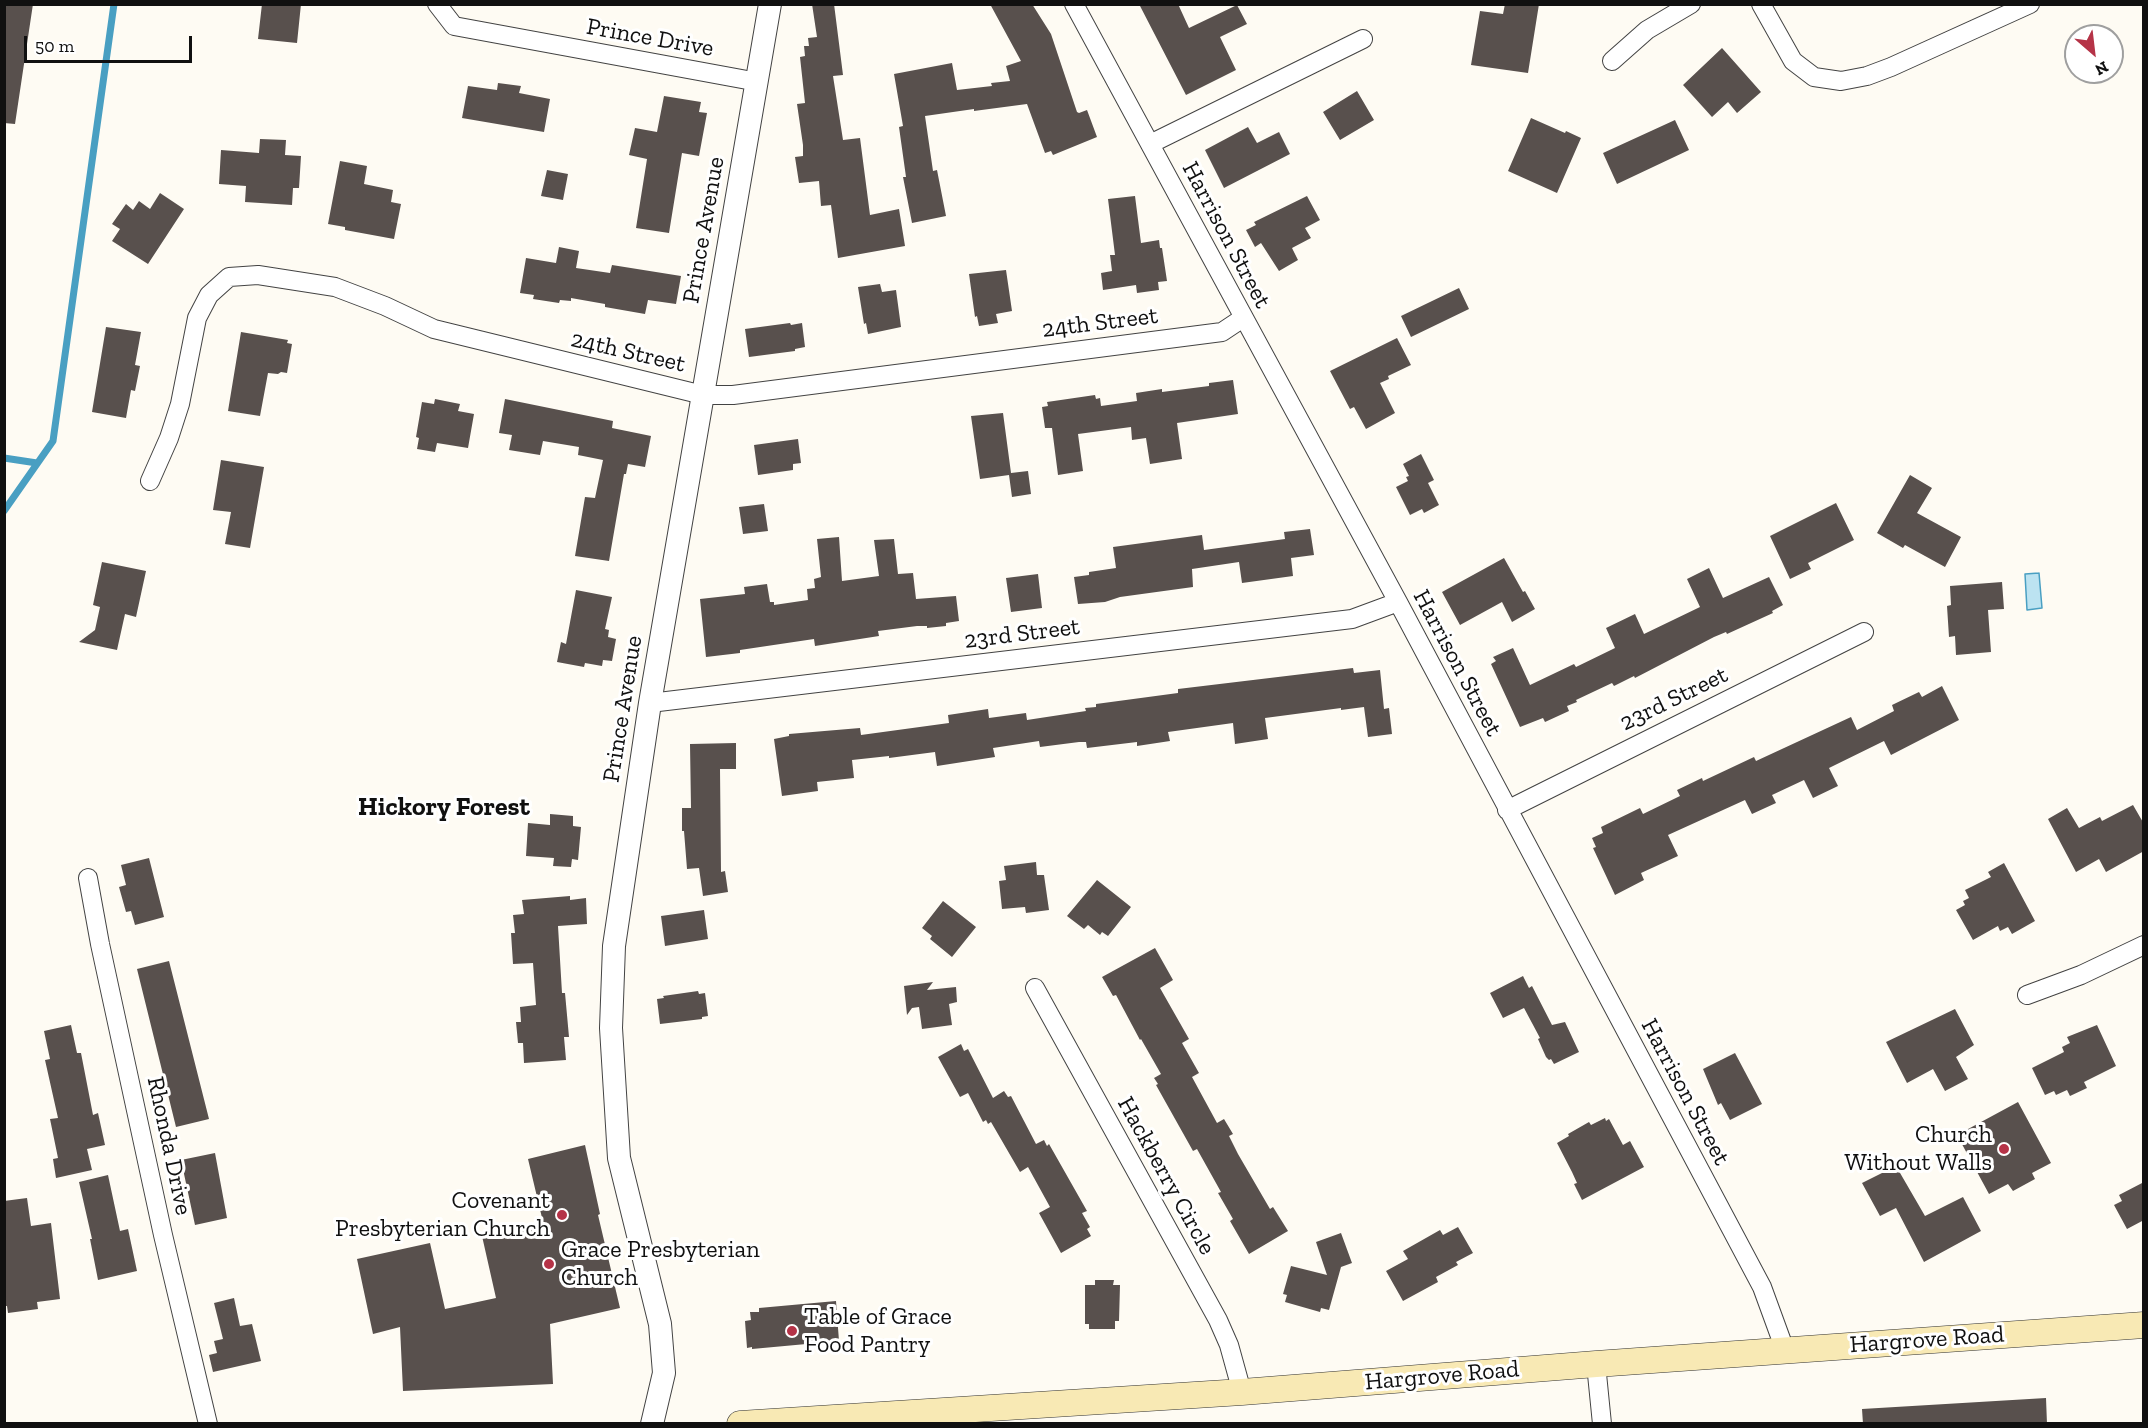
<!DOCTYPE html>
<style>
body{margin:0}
#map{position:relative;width:2148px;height:1428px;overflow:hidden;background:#fefbf3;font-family:"Zilla Slab",serif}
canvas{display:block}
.frame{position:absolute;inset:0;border:6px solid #101010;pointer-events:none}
.north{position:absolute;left:2064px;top:24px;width:60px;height:60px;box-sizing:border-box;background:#fff;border:2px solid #9f9f9f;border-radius:50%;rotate:152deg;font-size:16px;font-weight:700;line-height:24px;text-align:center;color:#101010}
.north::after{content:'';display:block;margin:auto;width:21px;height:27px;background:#b53347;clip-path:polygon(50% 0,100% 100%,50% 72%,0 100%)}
.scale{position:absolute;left:24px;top:36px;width:168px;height:27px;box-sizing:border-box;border:3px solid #101010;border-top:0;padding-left:8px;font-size:18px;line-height:21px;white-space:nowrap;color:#101010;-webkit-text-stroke:4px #fff;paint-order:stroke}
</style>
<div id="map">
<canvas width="2148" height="1428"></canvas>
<div class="frame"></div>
<div class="north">N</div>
<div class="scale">50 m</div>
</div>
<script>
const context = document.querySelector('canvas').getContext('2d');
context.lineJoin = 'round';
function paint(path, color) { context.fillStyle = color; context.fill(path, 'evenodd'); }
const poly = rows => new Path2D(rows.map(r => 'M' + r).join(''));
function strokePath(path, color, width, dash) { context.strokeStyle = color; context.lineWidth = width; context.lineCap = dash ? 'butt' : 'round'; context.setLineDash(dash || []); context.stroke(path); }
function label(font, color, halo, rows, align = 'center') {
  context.font = font + ' "Zilla Slab",serif'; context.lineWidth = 6; context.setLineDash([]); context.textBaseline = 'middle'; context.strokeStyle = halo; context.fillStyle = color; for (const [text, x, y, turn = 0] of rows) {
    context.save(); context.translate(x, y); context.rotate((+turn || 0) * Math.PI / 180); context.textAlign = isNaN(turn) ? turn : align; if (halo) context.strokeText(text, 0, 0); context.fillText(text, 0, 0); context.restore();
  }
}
const water = poly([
 [2039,573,2042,608,2027,610,2025,574,2039,573]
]);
paint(water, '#bce3f1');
strokePath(water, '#499fc2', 1.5);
strokePath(poly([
 [4,458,37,463],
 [4,511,53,441,114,4]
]), '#499fc2', 7);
paint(poly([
 [4,4,33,4,15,124,4,123],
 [262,4,301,4,297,43,258,39],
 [812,4,834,4,843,75,833,76,843,140,860,138,870,215,899,209,905,246,838,258,831,205,821,206,819,181,799,183,795,157,803,156,803,145,797,104,805,103,800,57,805,56,804,46,809,46,808,38,817,37],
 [990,4,1032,4,1051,34,1077,112,1079,113,1087,110,1097,137,1053,155,1051,151,1045,153,1027,104,974,111,974,109,925,116,933,171,937,170,946,216,912,223,903,177,906,177,899,127,903,126,894,74,952,63,957,90,992,86,991,83,1010,81,1006,66,1021,61],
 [1139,4,1178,4,1189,28,1237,5,1247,24,1220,37,1236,70,1186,95],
 [1505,4,1539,4,1528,73,1471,65,1480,11,1503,14],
 [1722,48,1761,92,1737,113,1728,102,1712,117,1683,85],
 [498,83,521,86,519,93,550,99,544,132,462,118,468,86,497,90],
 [1357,91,1374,120,1340,140,1323,112],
 [664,96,701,102,699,112,707,113,699,156,682,153,669,233,636,228,647,159,629,155,635,128,657,132],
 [1531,118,1565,133,1566,131,1581,138,1557,193,1508,171],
 [1675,120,1689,150,1617,184,1603,153],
 [1248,127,1257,143,1279,132,1290,154,1224,188,1205,150],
 [260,139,286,140,285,155,301,156,299,188,293,188,292,205,245,202,246,186,219,184,221,150,259,153],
 [340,161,367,166,364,184,393,190,391,202,401,204,394,239,345,230,345,227,328,224],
 [547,170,568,174,563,200,541,196],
 [160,193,184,209,148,264,112,241,120,229,112,224,126,204,133,210,139,201,150,209],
 [1135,196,1141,243,1159,240,1160,248,1162,248,1167,281,1158,282,1159,290,1137,293,1136,285,1103,290,1101,273,1112,271,1110,255,1115,255,1108,199],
 [1307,196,1320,220,1305,228,1311,238,1292,248,1298,260,1279,271,1261,243,1255,247,1246,230,1256,225,1254,222],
 [559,247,579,251,576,268,610,273,612,265,681,276,676,304,648,300,645,314,605,307,605,304,571,298,571,301,560,300,559,303,533,299,534,295,520,293,526,258,556,263],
 [1006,270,1012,311,996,314,998,323,979,326,977,316,975,317,969,274],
 [880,284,882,292,896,290,901,327,868,334,866,323,864,324,858,287],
 [1459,288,1469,309,1411,337,1401,316],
 [790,323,791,325,802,323,805,347,795,349,795,351,749,357,745,329],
 [106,327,141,332,135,365,140,366,135,391,131,390,126,418,92,412],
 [241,332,288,340,287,343,292,344,287,373,281,372,278,374,268,373,260,416,228,411],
 [1397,338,1411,365,1388,376,1389,379,1380,383,1395,413,1366,429,1354,407,1350,409,1330,371],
 [1233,380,1238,414,1177,423,1182,459,1150,464,1146,438,1132,440,1131,427,1078,434,1083,471,1058,475,1052,428,1045,428,1042,407,1048,406,1047,402,1095,395,1096,399,1100,398,1101,406,1137,401,1136,393,1162,389,1162,392,1209,386,1209,383],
 [435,399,460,404,458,411,474,414,468,448,437,443,435,452,417,449,419,438,416,437,422,402,434,404],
 [505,399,613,421,612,428,651,436,645,467,628,464,626,474,624,474,609,561,575,556,585,497,595,498,603,460,578,455,579,447,543,441,540,455,509,450,512,435,499,433],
 [1003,413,1011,473,1028,471,1031,494,1012,497,1009,475,980,479,971,416],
 [798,439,801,463,793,464,793,470,758,475,754,445],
 [1421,454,1434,480,1428,483,1439,505,1424,513,1422,509,1410,515,1396,487,1408,481,1406,477,1409,476,1403,464],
 [221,460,264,467,250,548,225,544,231,512,213,510],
 [1910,475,1932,488,1917,513,1961,537,1945,567,1905,545,1903,548,1877,533],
 [1836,503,1854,540,1808,563,1811,569,1790,579,1770,536],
 [764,504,768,531,743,534,739,507],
 [1310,529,1314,555,1291,558,1293,576,1242,583,1239,562,1192,569,1193,587,1120,597,1105,602,1078,604,1074,577,1089,575,1089,572,1116,568,1113,547,1202,535,1204,550,1285,539,1284,532],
 [839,537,842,581,879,576,874,540,894,539,898,574,913,573,916,599,956,596,959,621,946,623,946,626,927,628,927,626,917,626,878,631,879,636,815,646,814,639,740,650,740,653,706,657,700,599,745,594,744,587,767,584,770,602,774,602,774,605,808,600,807,589,815,588,814,579,821,577,817,539],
 [1504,558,1523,592,1525,591,1535,609,1512,622,1502,602,1460,625,1442,592],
 [102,562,146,571,136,617,125,614,117,650,79,642,95,630,100,607,93,605],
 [1709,568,1723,598,1769,577,1783,605,1772,611,1773,613,1727,634,1726,632,1714,637,1635,678,1634,676,1614,686,1612,683,1576,700,1577,702,1567,706,1569,711,1545,722,1543,718,1520,727,1491,664,1496,661,1493,657,1513,648,1530,685,1574,664,1576,667,1615,648,1606,628,1635,614,1644,634,1700,607,1687,579],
 [1038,574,1042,608,1011,612,1006,578],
 [2002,582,2004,609,1988,610,1991,652,1956,655,1955,636,1949,637,1947,606,1951,605,1950,586],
 [576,590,612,597,605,629,609,630,608,637,616,639,612,661,603,660,602,666,585,663,584,667,557,662,561,642,566,644],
 [1353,668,1354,673,1380,670,1384,709,1389,708,1392,734,1368,737,1364,707,1341,710,1341,708,1265,718,1268,739,1235,744,1233,723,1168,732,1170,741,1137,746,1137,742,1087,748,1086,742,1079,742,1040,747,1039,741,993,748,995,757,937,766,935,752,889,758,889,756,852,760,854,778,817,782,818,791,782,796,774,739,789,736,789,734,860,728,861,735,949,723,948,715,988,709,989,718,1026,713,1027,720,1086,711,1085,708,1096,707,1096,704,1178,693,1178,689],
 [1942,686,1959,720,1891,755,1884,741,1829,768,1838,786,1813,798,1804,780,1772,795,1776,803,1752,814,1745,800,1668,835,1678,856,1641,873,1644,880,1615,895,1593,848,1596,847,1592,838,1603,833,1601,827,1640,808,1643,814,1680,796,1677,790,1702,778,1703,781,1754,757,1756,761,1851,717,1857,730,1894,711,1892,705,1919,692,1922,697],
 [736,743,736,769,720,769,721,872,725,871,728,892,703,896,699,868,687,869,684,831,682,831,682,808,691,808,690,744],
 [2133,805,2144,824,2144,851,2106,872,2099,859,2076,872,2048,819,2067,808,2079,828,2100,817,2102,821],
 [550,814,573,816,573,826,581,827,578,860,572,859,571,867,553,866,554,858,526,856,528,823,550,825],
 [149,858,164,917,135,925,131,911,126,912,119,887,126,885,121,865],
 [1036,862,1037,875,1044,875,1049,910,1026,913,1025,907,1002,909,999,881,1006,880,1004,866],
 [2004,863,2035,921,2012,934,2008,927,2000,931,1998,926,1973,940,1956,910,1965,905,1963,901,1969,898,1965,890,1991,877,1988,872],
 [1097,880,1131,907,1108,936,1102,932,1100,935,1088,925,1084,929,1067,916],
 [570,896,570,900,586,898,587,924,558,926,562,993,565,993,569,1037,564,1037,566,1060,524,1063,523,1043,518,1043,516,1022,521,1022,520,1007,536,1005,533,963,513,964,511,933,515,933,513,915,524,914,522,900],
 [943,901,976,927,952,957,930,939,932,936,922,928],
 [704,910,708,939,665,946,661,916],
 [1155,948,1173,980,1160,988,1189,1039,1182,1043,1199,1073,1192,1077,1217,1123,1224,1119,1233,1134,1229,1136,1238,1154,1270,1209,1273,1207,1288,1231,1249,1254,1230,1221,1233,1219,1218,1193,1221,1192,1197,1149,1193,1151,1156,1085,1158,1084,1154,1078,1161,1074,1141,1039,1140,1040,1116,995,1113,996,1102,977],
 [169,961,209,1119,176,1127,137,969],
 [1523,976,1529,988,1532,986,1552,1025,1565,1022,1579,1052,1554,1064,1551,1059,1549,1060,1546,1057,1538,1039,1540,1038,1524,1008,1503,1018,1490,993],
 [933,982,927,990,956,987,957,1002,949,1004,952,1025,922,1029,919,1007,912,1008,907,1015,904,986],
 [698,991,699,994,705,993,708,1016,702,1017,702,1019,660,1024,657,999,664,998,663,996],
 [1955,1009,1974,1045,1956,1057,1968,1079,1945,1091,1933,1069,1907,1083,1886,1042],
 [71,1025,77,1053,81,1053,93,1115,98,1113,105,1145,87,1149,92,1170,56,1178,53,1159,58,1158,50,1119,58,1118,45,1060,50,1059,44,1031],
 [2097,1025,2116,1066,2084,1082,2087,1088,2070,1096,2067,1090,2056,1095,2054,1091,2045,1095,2032,1068,2064,1052,2062,1047,2070,1043,2067,1037],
 [961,1044,964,1051,968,1049,993,1098,1004,1091,1008,1097,1011,1096,1036,1144,1044,1140,1047,1146,1049,1144,1087,1211,1082,1213,1090,1227,1087,1229,1091,1236,1061,1253,1039,1213,1050,1207,1028,1167,1020,1172,991,1122,988,1124,986,1120,983,1122,968,1093,960,1097,938,1057],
 [1735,1053,1762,1104,1730,1120,1721,1103,1718,1105,1703,1069],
 [2018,1102,2051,1163,2032,1173,2035,1179,2013,1191,2008,1184,1989,1194,1957,1135],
 [1605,1118,1606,1121,1609,1119,1623,1145,1630,1141,1644,1167,1582,1200,1574,1184,1577,1183,1572,1172,1557,1143,1569,1136,1568,1134,1589,1122,1591,1125],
 [585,1145,600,1214,598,1215,620,1308,550,1324,553,1384,403,1391,400,1327,373,1334,357,1259,430,1243,445,1309,496,1298,482,1236,543,1222,528,1159],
 [215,1153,227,1218,195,1225,181,1160],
 [1896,1166,1925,1216,1963,1197,1981,1231,1924,1262,1896,1208,1880,1216,1862,1183],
 [108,1175,120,1231,128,1229,137,1271,98,1280,90,1239,92,1239,79,1182],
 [2144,1182,2144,1220,2127,1229,2114,1205,2122,1201,2119,1195],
 [27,1198,31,1226,51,1223,60,1299,37,1302,38,1309,8,1313,7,1306,4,1306,4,1201],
 [1458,1227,1473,1253,1456,1262,1458,1265,1436,1277,1438,1282,1403,1301,1386,1271,1408,1259,1403,1251,1440,1230,1443,1235],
 [1341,1233,1352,1263,1341,1267,1329,1310,1321,1308,1320,1312,1285,1302,1287,1295,1283,1294,1291,1266,1327,1275,1316,1242],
 [1095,1280,1114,1280,1113,1285,1120,1285,1119,1321,1115,1321,1115,1329,1089,1329,1089,1324,1085,1324,1085,1285,1095,1285],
 [234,1298,240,1326,252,1324,261,1361,213,1372,209,1355,217,1353,214,1341,223,1339,214,1303],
 [836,1301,839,1341,752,1349,752,1347,747,1348,745,1321,751,1320,750,1312,759,1312,759,1308],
 [2046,1398,2047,1424,1863,1424,1862,1409]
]), '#58504d');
const minor = poly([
 [437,4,454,26,758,82],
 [1074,4,1398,602,1762,1287,1785,1350],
 [1761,4,1793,61,1814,77,1841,81,1867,76,1891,67,2030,4],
 [1612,61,1647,30,1691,4],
 [1150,144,1363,39],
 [150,481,169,438,180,404,197,318,209,295,229,277,258,275,335,287,385,306,434,329,703,395,733,395,1222,332,1243,318],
 [650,703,1352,619,1398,602],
 [1507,810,1864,632],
 [88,878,100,944,163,1235,208,1424],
 [1035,988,1218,1320,1229,1345,1242,1392],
 [2027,995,2081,975,2144,945],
 [1596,1364,1602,1424]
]);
const tertiary = poly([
 [652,1424,664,1373,660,1324,619,1158,611,1028,614,946,650,703,770,4]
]);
const secondary = poly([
 [740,1424,1242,1392,1596,1364,2144,1325]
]);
strokePath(minor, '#434343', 20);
strokePath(tertiary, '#434343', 24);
strokePath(secondary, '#323232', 27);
strokePath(minor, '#fff', 18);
strokePath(tertiary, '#fff', 22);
strokePath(secondary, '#f8e9b4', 26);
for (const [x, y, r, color] of [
 [2004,1149,6,"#b53347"],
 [562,1215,6,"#b53347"],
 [549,1264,6,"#b53347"],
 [792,1331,6,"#b53347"]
]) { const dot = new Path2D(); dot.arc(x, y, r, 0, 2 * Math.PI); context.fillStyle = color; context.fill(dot); strokePath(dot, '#fff', 2); }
label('24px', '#101010', '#fff', [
 ["Prince Drive",650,38,10],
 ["Prince Avenue",704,230,-80],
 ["Harrison Street",1226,235,62],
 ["24th Street",1100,323,-7],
 ["24th Street",628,352,13],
 ["23rd Street",1022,634,-7],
 ["Harrison Street",1457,663,62],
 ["23rd Street",1674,699,-26],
 ["Prince Avenue",623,709,-81],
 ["Harrison Street",1685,1092,62],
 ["Rhonda Drive",169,1146,78],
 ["Hackberry Circle",1166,1176,61],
 ["Hargrove Road",1927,1340,-4],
 ["Hargrove Road",1442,1376,-5]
]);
label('24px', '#101010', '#fff', [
 ["Church",1992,1135],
 ["Without Walls",1992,1163],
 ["Covenant",550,1201],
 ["Presbyterian Church",550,1229],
 ["Grace Presbyterian",561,1250,"left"],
 ["Church",561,1278,"left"],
 ["Table of Grace",804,1317,"left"],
 ["Food Pantry",804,1345,"left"]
], 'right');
label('bold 26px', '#101010', '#fff', [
 ["Hickory Forest",444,808]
]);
</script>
